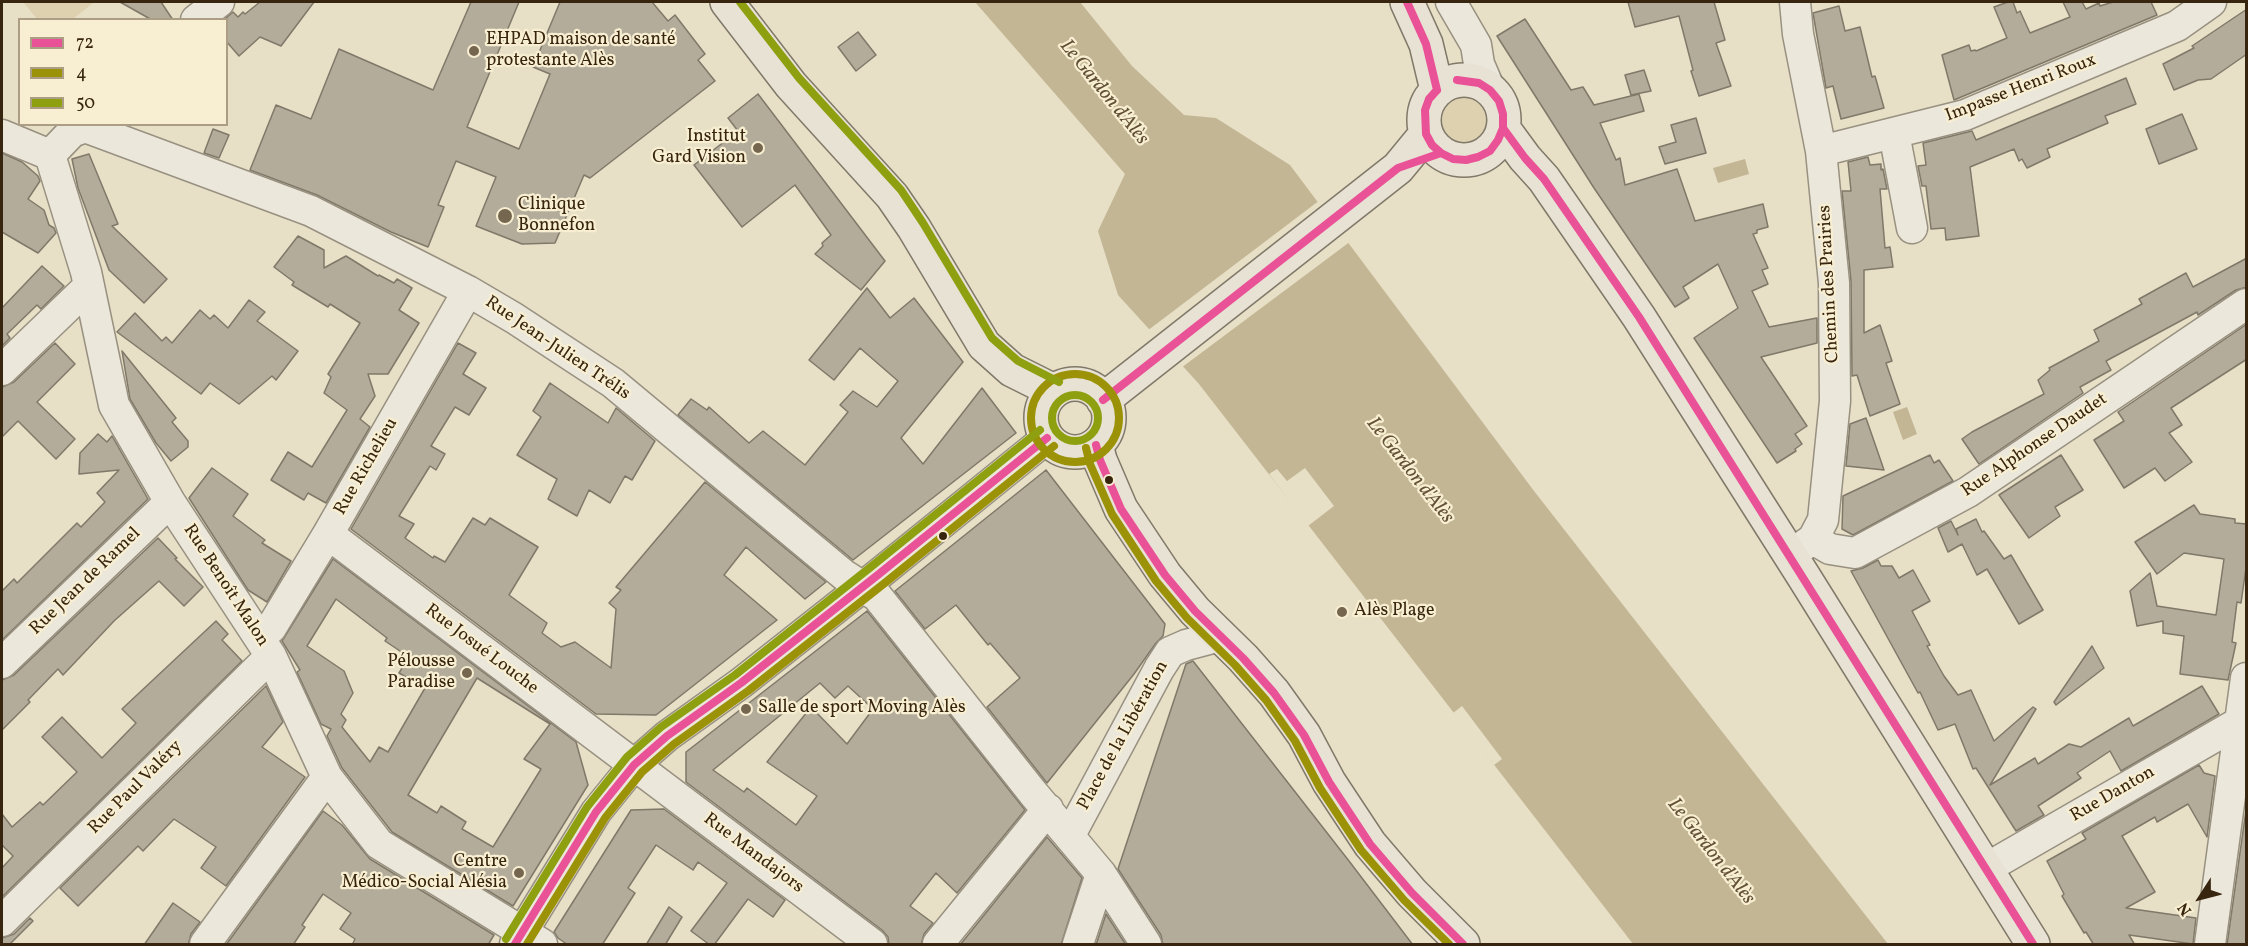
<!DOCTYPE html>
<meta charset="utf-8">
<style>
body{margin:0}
#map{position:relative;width:2248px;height:946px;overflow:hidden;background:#e7dfc6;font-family:Vollkorn,serif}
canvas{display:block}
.frame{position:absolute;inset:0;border:3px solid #38250f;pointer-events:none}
.legend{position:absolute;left:18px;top:18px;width:210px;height:108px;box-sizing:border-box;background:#f8efd2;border:2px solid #ab9e84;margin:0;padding:8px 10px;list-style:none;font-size:18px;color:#38250f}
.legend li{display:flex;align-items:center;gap:12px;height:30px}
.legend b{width:30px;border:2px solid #ab9e84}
.north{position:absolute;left:2170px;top:868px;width:60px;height:60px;-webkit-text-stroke:4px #f8efd2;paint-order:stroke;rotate:234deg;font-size:16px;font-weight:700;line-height:24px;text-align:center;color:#38250f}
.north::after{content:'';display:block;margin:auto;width:21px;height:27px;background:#38250f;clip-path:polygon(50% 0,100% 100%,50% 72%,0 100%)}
</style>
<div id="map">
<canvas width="2248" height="946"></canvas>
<div class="frame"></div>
<ul class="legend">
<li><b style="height:8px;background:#ea5297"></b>72</li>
<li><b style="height:8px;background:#9c9208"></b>4</li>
<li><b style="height:8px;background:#8e9f10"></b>50</li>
</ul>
<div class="north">N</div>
</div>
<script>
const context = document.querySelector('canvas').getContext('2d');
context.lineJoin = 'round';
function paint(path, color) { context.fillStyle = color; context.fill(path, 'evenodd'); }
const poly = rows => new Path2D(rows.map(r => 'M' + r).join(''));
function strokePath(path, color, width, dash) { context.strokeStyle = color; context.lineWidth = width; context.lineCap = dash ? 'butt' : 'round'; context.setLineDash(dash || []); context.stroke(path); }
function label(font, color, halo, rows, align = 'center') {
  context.font = font + ' Vollkorn,serif'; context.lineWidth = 4.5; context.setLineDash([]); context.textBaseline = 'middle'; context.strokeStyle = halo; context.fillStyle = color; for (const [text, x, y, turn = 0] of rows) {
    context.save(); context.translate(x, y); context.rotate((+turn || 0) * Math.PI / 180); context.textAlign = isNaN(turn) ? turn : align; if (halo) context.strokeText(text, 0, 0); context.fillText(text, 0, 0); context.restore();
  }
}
paint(poly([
 [23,2,92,2,93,3,73,19,38,20],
 '1436 120a28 28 0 1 1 56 0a28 28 0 1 1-56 0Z'
]), '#ddd1af');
paint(poly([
 [975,2,1080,2,1132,66,1184,115,1216,118,1290,165,1534,491,1888,944,1633,944,1199,384,1118,295,1098,231,1125,174],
 [1745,159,1749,174,1718,183,1713,168],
 [1907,407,1917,434,1903,440,1893,412]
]), '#c3b694');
paint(poly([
 [1320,200,1351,241,1181,368,1147,331],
 [1305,468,1334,506,1308,526,1269,474,1277,469,1287,481],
 [1462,706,1502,759,1494,765,1453,713]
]), '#e7dfc6');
const building = poly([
 [120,2,161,2,173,20,152,20,120,2],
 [260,2,314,2,281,46,260,37,239,56,226,41,226,18,233,12,238,17,243,12,245,14,260,2],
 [471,2,519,2,467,127,519,149,550,74,533,67,560,2,652,2,668,21,675,15,705,54,698,60,715,81,590,178,584,175,555,243,522,244,476,226,496,177,456,161,438,205,444,207,428,247,391,232,317,195,250,170,276,105,311,119,339,49,433,90,471,2],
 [1628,2,1714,2,1725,40,1716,43,1731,86,1699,96,1691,71,1693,70,1679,16,1635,27,1628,2],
 [2008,2,2013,2,2017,13,2020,11,2030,33,2070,17,2063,2,2082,2,2086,9,2099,3,2100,6,2113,2,2151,2,2157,15,1954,100,1942,55,1969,45,1971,51,1975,50,1976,51,2007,38,1994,7,2008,2],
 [1839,6,1845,31,1860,27,1872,77,1875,76,1884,108,1841,119,1833,86,1826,88,1813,13,1839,6],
 [2247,9,2247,54,2211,79,2198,80,2174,90,2163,64,2194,48,2192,46,2247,9],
 [1525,19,1571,90,1583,87,1594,105,1639,94,1644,111,1600,123,1616,160,1620,158,1625,185,1677,169,1695,221,1763,204,1768,227,1757,230,1757,233,1753,234,1768,268,1762,270,1768,284,1752,291,1769,327,1817,318,1817,343,1761,357,1807,426,1795,434,1802,444,1795,449,1796,451,1777,463,1694,338,1738,308,1718,264,1683,287,1689,298,1675,307,1594,188,1497,36,1525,19],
 [858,32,876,55,856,71,838,47,858,32],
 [1644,70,1651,91,1631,95,1625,75,1644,70],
 [2126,78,2136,104,2105,116,2108,123,2047,149,2050,157,2027,168,2022,159,2019,161,2014,149,1970,167,1979,236,1946,240,1945,228,1931,229,1926,186,1922,186,1918,166,1926,165,1923,143,1972,131,1976,140,2126,78],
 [758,94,885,261,861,290,815,254,823,246,822,243,831,235,795,185,742,227,694,165,738,131,728,118,758,94],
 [2182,114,2197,149,2159,164,2146,129,2182,114],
 [1696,118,1706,153,1665,164,1659,147,1676,142,1671,125,1696,118],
 [213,129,229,135,219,158,204,153,213,129],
 [2,153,22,162,38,176,40,181,28,199,44,210,49,225,54,228,56,233,38,253,2,232,2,153],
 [89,154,118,224,112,226,167,279,144,303,109,270,78,188,72,159,89,154],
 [1868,157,1870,165,1881,164,1881,170,1883,169,1887,189,1880,189,1885,248,1890,247,1893,267,1864,270,1864,333,1880,325,1892,361,1886,363,1900,404,1870,416,1857,375,1852,376,1851,281,1842,191,1851,191,1848,162,1868,157],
 [298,236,324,250,324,268,346,256,378,276,379,275,394,283,397,279,412,288,399,310,419,323,388,374,368,374,375,396,360,419,370,427,326,503,308,493,304,500,271,480,288,452,312,467,347,410,324,393,331,377,328,374,360,323,330,304,328,307,292,285,294,282,274,267,298,236],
 [2247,258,2247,287,2236,290,2198,315,2197,312,2106,361,2111,370,2080,387,2083,393,1979,464,1962,439,1972,432,2044,394,2038,380,2050,370,2049,368,2099,341,2094,330,2142,304,2139,299,2186,273,2193,287,2247,258],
 [42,266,64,286,41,309,37,305,7,334,10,338,2,346,2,308,42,266],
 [867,288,890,318,914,298,963,362,901,438,923,464,982,388,1016,433,853,560,678,415,691,399,707,410,709,407,749,443,763,431,805,465,848,412,840,405,853,391,877,407,898,381,860,348,834,380,809,360,867,288],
 [249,300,265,312,257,321,298,351,276,380,272,376,239,404,210,383,201,394,117,332,135,313,162,341,166,337,172,343,200,310,210,319,214,315,228,328,249,300],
 [2247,324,2247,359,2171,408,2182,425,2169,433,2192,462,2165,481,2155,468,2124,488,2094,440,2124,421,2118,412,2247,324],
 [55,343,75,364,37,402,75,439,56,459,18,421,2,437,2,387,14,382,55,343],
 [458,343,476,353,463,374,486,388,469,415,455,407,431,446,445,454,436,470,430,466,399,516,414,524,405,538,433,558,434,556,445,562,473,518,485,525,490,518,538,547,509,595,547,623,542,633,561,647,575,642,611,668,616,609,609,603,621,590,616,587,705,482,826,582,805,599,746,547,724,575,777,620,656,715,596,714,351,529,458,343],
 [122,351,176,418,172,422,188,441,188,447,171,461,156,443,130,399,122,351],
 [550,383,608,423,616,408,655,441,632,480,625,476,610,503,589,490,577,516,548,499,557,479,517,455,541,417,533,411,550,383],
 [1866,418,1884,470,1846,466,1850,424,1866,418],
 [98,434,107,442,112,436,148,499,2,640,2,591,14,579,17,583,77,523,81,527,105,502,97,493,119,470,79,474,80,453,98,434],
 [1930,455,1934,463,1939,460,1953,481,1853,535,1842,529,1843,496,1930,455],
 [2061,455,2083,490,2055,507,2060,516,2029,538,1999,495,2061,455],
 [212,468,248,494,233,516,265,540,262,543,291,561,267,602,248,590,189,498,212,468],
 [1046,470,1165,624,1163,636,1156,643,1134,674,1047,783,987,707,1020,678,990,643,988,645,956,605,925,629,895,591,1046,470],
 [2194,505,2200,514,2235,519,2235,523,2247,524,2247,561,2241,603,2237,602,2232,642,2236,643,2228,680,2180,674,2184,636,2163,633,2163,621,2137,626,2130,591,2150,573,2157,606,2216,615,2224,559,2184,553,2157,574,2135,542,2194,505],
 [1976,519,1982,532,1984,531,2004,559,2011,555,2043,610,2019,624,1987,569,1977,575,1962,544,1948,552,1938,528,1951,521,1958,535,1956,529,1976,519],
 [158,538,177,558,175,559,203,587,184,606,159,581,114,621,63,675,58,669,28,700,30,702,2,730,2,680,14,675,158,538],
 [333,559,576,742,588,785,513,906,392,832,342,768,327,736,331,729,321,724,297,672,300,670,282,641,333,559],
 [336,599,387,638,385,641,409,657,399,673,425,688,388,752,379,747,370,762,342,727,346,720,341,714,353,693,344,671,307,646,336,599],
 [477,678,550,724,524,759,541,769,493,847,462,829,466,822,441,806,437,813,408,795,477,678],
 [1878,560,1881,566,1892,566,1899,578,1913,570,1930,601,1912,611,1930,645,1927,646,1944,676,1958,695,1971,690,1994,741,2033,707,2036,709,1990,785,2035,758,2038,764,2069,744,2081,747,2129,718,2133,726,2202,686,2219,714,2121,771,2110,751,2077,773,2081,778,2038,806,2044,815,2016,831,1976,768,1973,769,1955,724,1938,730,1920,692,1918,693,1851,571,1863,568,1878,560],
 [867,611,1025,810,957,893,936,873,910,906,933,923,924,934,921,945,889,945,888,937,882,930,686,782,686,752,867,611],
 [820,683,835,698,848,686,873,709,847,744,811,707,767,762,817,796,796,825,747,788,744,792,713,770,820,683],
 [216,621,228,634,222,640,242,661,2,897,2,868,13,856,2,845,2,814,12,827,40,802,43,805,77,772,42,737,62,717,102,758,136,723,122,709,216,621],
 [2092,646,2104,668,2056,705,2054,702,2092,646],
 [1193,661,1349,861,1413,945,1163,945,1161,935,1118,869,1186,664,1193,661],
 [266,686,283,722,262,747,305,777,226,886,201,868,216,847,174,819,143,851,138,846,78,906,60,888,266,686],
 [2199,765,2204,773,2215,776,2207,837,2188,804,2157,822,2155,817,2122,836,2155,892,2126,908,2196,918,2193,944,2129,935,2135,945,2094,945,2086,932,2084,933,2062,896,2064,894,2047,861,2086,839,2082,833,2199,765],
 [2247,803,2247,945,2227,945,2247,803],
 [664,809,785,900,773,917,748,899,714,945,710,945,691,931,727,883,698,862,693,870,656,845,628,888,635,893,602,945,568,945,558,938,554,932,631,810,664,809],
 [323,811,342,825,370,859,494,935,488,945,352,945,355,939,340,929,351,913,323,894,302,925,305,927,293,945,226,945,323,811],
 [1047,837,1082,878,1061,945,960,945,1047,837],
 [173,903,200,922,191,934,188,945,144,945,173,903],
 [669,907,682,917,665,945,646,945,669,907],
 [1106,914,1126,945,1096,945,1106,914],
 [30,918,33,921,9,945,2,945,2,938,14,934,30,918]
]);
paint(building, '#b3ac9b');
strokePath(building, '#807868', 1.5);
const minor = poly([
 [1451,2,1476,45,1479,64,1490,90],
 [196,20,219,2],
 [1894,133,1912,228],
 [2,135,50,155],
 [1821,151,1965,115,2177,26,2211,2],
 [50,155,72,132,85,127,311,211,468,291,514,318,613,383,844,575,877,596,1033,793,1101,874,1146,944],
 [50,155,86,272,114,405,170,502,271,656,327,777,379,844,542,944],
 [2,370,89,286],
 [328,534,872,944],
 [1813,539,1830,549,1855,553,1968,492,2246,304],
 [1790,555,1813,539,1823,520,1835,401,1834,283,1821,151,1798,34,1795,2],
 [260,638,271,628,328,534,468,291],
 [2,663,170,502],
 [1070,835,1159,669,1170,652,1186,645,1220,636],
 [1985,869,2240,722],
 [2,921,271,656],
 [205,944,327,777],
 [515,944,596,812,634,765,667,736,741,683,879,574,1047,438],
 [938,944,1048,809],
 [1078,944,1101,874],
 [2210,944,2246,678]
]);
const major = poly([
 [727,2,791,85,892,196,914,228,984,345,1012,370,1054,391],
 [1407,2,1426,44,1437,90],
 '1424 120a40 40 0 1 1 80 0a40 40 0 1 1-80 0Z',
 [1503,128,1525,158,1544,179,1639,317,1804,577,2033,944],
 '1041 418a34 34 0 1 1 68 0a34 34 0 1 1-68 0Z',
 [1103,400,1398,168,1426,134],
 [1096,445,1100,460,1121,509,1165,575,1195,611,1243,658,1274,693,1304,735,1329,782,1370,844,1412,893,1463,944]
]);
strokePath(minor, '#989181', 33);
strokePath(major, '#807868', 36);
strokePath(minor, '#ebe7da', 30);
strokePath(major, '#e7e2d4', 33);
strokePath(poly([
 [1407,2,1426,44,1437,90],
 [1437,90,1429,99,1425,110,1426,134,1432,145,1441,153,1453,159,1466,160,1478,157,1490,151,1498,140,1503,128,1503,114,1499,101,1490,90,1479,83,1457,80],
 [1503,128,1525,158,1544,179,1639,317,2033,944],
 [1103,400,1398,168,1441,153],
 [1096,445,1100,460,1121,509,1165,575,1195,611,1243,658,1274,693,1304,735,1329,782,1370,844,1412,893,1463,944],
 [515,944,596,812,634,765,667,736,741,683,879,574,1047,438]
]), '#ea5297', 8);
strokePath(poly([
 '1031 418a44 44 0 1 1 88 0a44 44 0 1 1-88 0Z',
 [1086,448,1090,464,1112,514,1156,581,1187,618,1235,665,1266,700,1295,741,1320,788,1361,850,1404,900,1449,944],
 [527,944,605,818,642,772,674,744,748,691,886,582,1054,446]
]), '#9c9208', 8);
strokePath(poly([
 [740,2,799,78,901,190,923,223,992,338,1018,361,1059,382],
 '1052 418a23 23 0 1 1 46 0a23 23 0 1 1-46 0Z',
 [506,939,587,807,627,757,661,727,735,675,872,566,1040,430]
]), '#8e9f10', 8);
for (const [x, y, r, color] of [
 [474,51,6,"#75664f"],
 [758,148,6,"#75664f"],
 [505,216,8,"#75664f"],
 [1109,480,5,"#38250f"],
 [943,536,5,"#38250f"],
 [1342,612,6,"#75664f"],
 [467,673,6,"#75664f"],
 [746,709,6,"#75664f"],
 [519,873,6,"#75664f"]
]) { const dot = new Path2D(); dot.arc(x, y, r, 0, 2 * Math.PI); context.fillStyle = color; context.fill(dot); strokePath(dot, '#f8efd2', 2); }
label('18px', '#38250f', '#f8efd2', [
 ["EHPAD maison de santé",486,41],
 ["protestante Alès",486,62],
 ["Institut",746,138,"right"],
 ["Gard Vision",746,159,"right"],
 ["Clinique",518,206],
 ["Bonnefon",518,227],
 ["Alès Plage",1354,612],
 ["Pélousse",455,663,"right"],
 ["Paradise",455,684,"right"],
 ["Salle de sport Moving Alès",758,709],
 ["Centre",507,863,"right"],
 ["Médico-Social Alésia",507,884,"right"]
], 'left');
label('18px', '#38250f', '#f8efd2', [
 ["Impasse Henri Roux",2021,89,-21],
 ["Chemin des Prairies",1830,284,-93],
 ["Rue Jean-Julien Trélis",557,349,34],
 ["Rue Alphonse Daudet",2035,446,-34],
 ["Rue Richelieu",367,467,-60],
 ["Rue Jean de Ramel",86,582,-44],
 ["Rue Benoît Malon",225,586,57],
 ["Rue Josué Louche",481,650,37],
 ["Place de la Libération",1124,736,-61],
 ["Rue Paul Valéry",136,788,-45],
 ["Rue Danton",2113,795,-30],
 ["Rue Mandajors",753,854,37]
]);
label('italic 20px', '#635136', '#f8efd2', [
 ["Le Gardon d'Alès",1103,93,51],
 ["Le Gardon d'Alès",1409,471,52],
 ["Le Gardon d'Alès",1710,852,52]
]);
</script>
